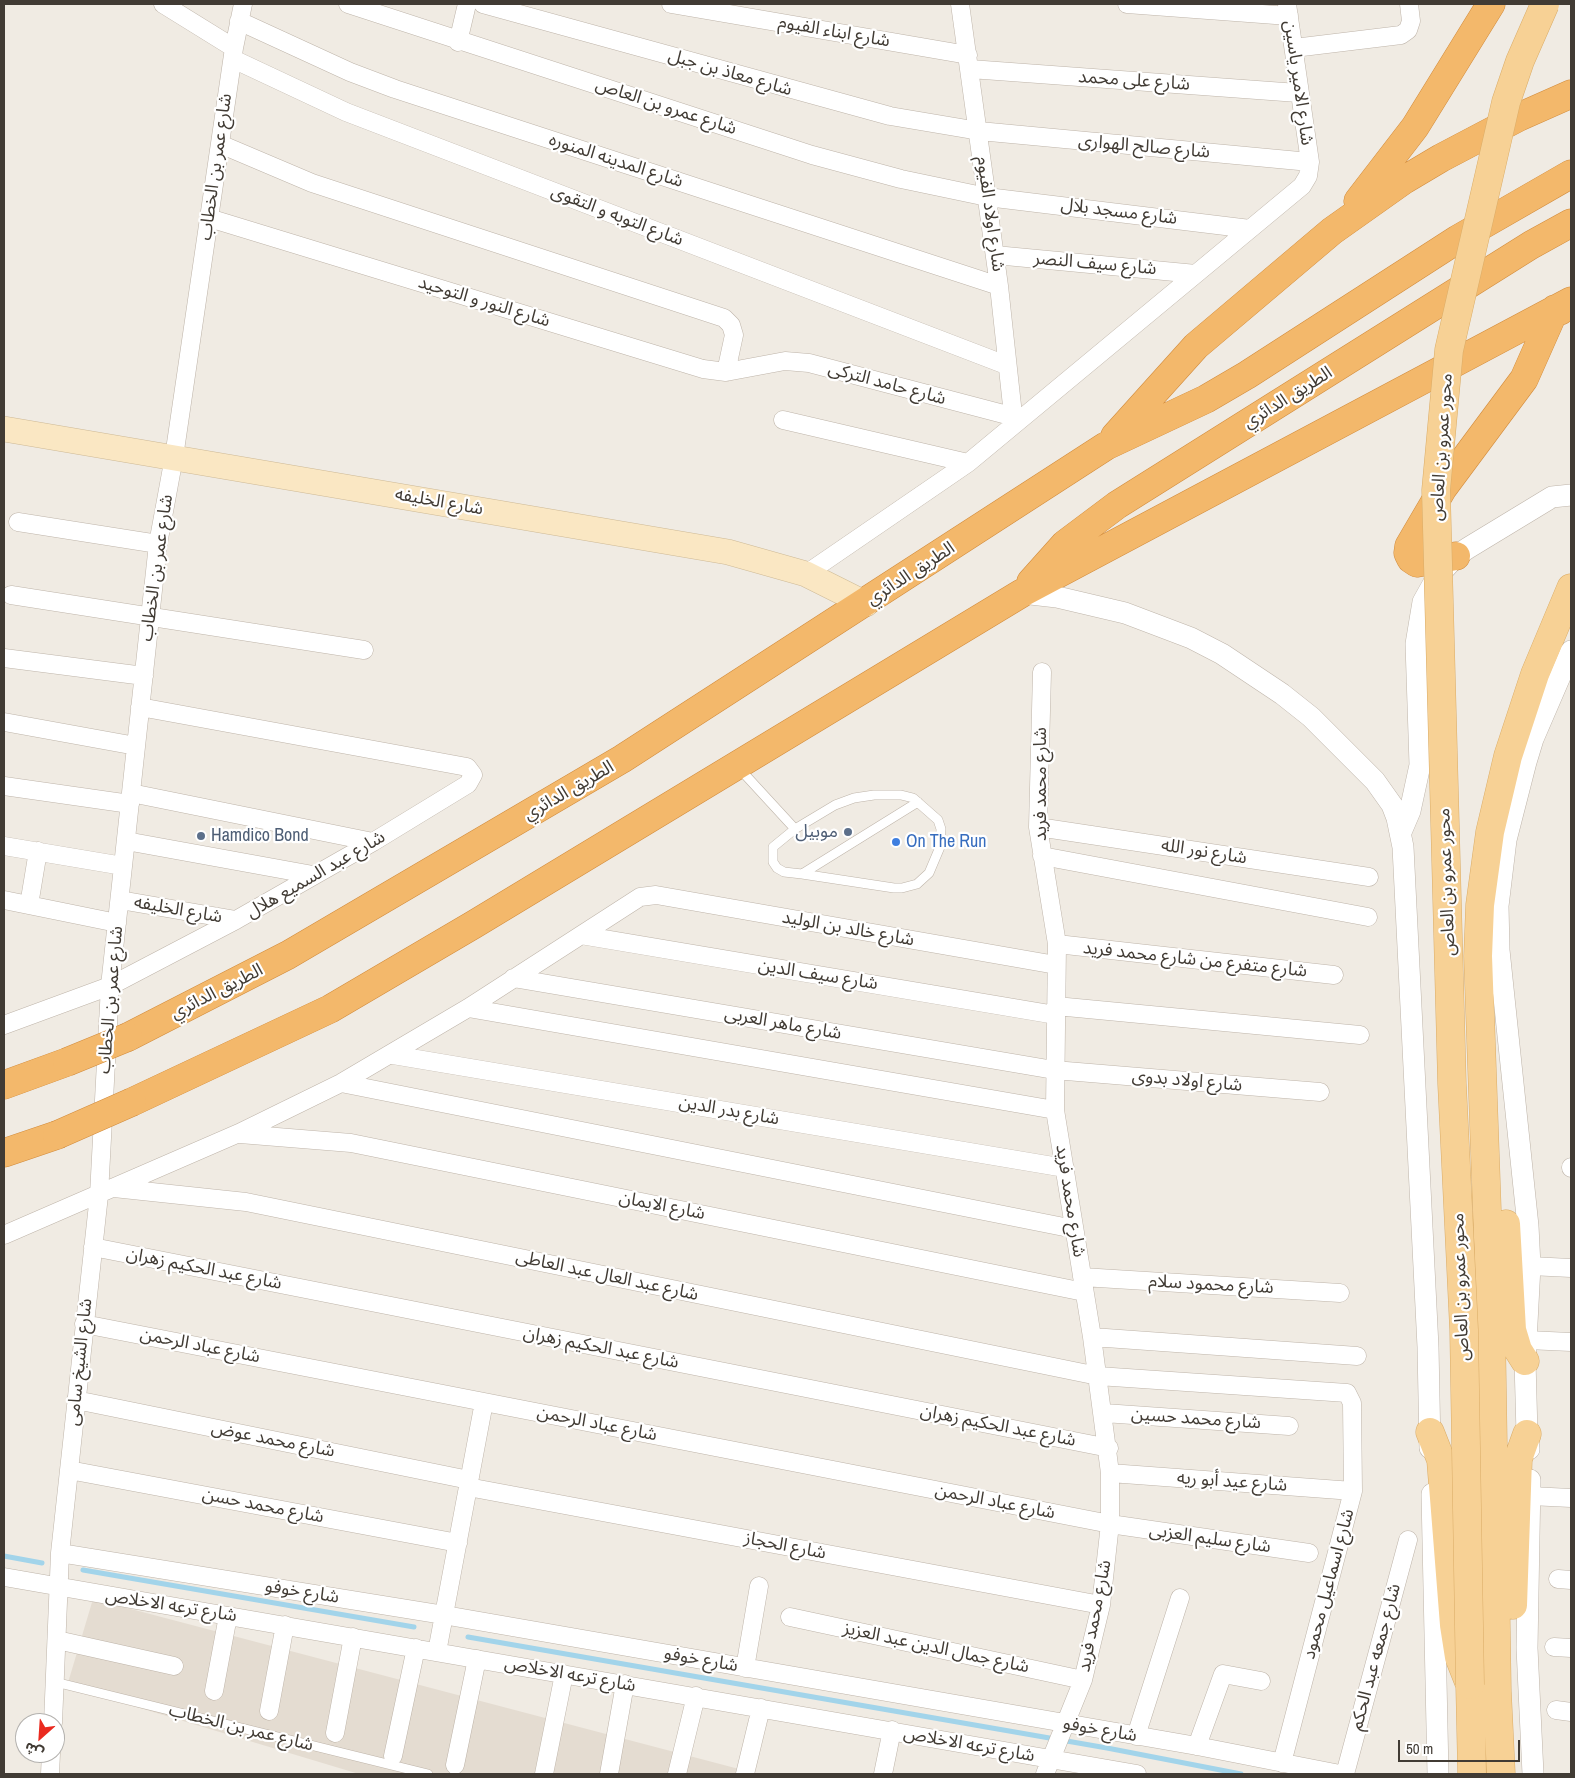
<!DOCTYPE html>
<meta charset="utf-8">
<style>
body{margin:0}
#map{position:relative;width:1575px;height:1778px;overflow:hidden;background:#f0ebe3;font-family:"Archivo Narrow","Noto Sans Arabic",sans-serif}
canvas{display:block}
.frame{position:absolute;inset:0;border:5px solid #413b34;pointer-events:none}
.north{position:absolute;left:15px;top:1713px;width:50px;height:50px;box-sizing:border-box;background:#fff;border:1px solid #b3b1ae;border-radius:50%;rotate:206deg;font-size:14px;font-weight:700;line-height:20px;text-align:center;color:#413b34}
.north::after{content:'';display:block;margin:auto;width:18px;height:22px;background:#ea2a1f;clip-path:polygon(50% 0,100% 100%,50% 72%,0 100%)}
.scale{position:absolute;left:1398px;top:1740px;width:122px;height:22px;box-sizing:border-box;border:2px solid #413b34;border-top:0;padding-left:6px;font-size:15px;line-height:18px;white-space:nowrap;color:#413b34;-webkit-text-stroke:4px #fff;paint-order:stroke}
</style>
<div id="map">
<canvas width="1575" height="1778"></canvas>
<div class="frame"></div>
<div class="north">ش</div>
<div class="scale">50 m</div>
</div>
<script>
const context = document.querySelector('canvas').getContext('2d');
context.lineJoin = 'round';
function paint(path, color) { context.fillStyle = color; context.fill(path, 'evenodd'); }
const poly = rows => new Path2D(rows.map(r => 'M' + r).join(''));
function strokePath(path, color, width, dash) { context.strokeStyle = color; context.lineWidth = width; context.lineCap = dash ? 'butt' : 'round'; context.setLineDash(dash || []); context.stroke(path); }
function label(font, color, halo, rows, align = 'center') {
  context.font = font + ' "Archivo Narrow","Noto Sans Arabic",sans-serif'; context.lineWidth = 4.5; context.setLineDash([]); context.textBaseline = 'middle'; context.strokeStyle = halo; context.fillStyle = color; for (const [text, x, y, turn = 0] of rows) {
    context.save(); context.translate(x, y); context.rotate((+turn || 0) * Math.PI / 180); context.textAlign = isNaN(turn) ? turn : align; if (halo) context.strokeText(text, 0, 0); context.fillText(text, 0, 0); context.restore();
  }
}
paint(poly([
 [93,1599,758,1774,359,1774,67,1686]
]), '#e4dcd1');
strokePath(poly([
 [4,1556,42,1563],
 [83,1570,414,1627],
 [468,1637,1107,1748,1241,1774]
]), '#a2d4ea', 5);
const service = poly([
 [738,767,795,829],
 [874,795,901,795,913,798,938,820,941,829,940,847,929,873,917,884,902,888,894,888,802,874,784,872,777,868,773,862,773,847,795,829,835,805,854,798,874,795],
 [802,874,918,802],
 [55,1682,428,1774]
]);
const minor = poly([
 [163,4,234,48],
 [348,4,812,155,901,179,987,197,1250,229],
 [483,4,890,116,979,131,1310,162],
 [671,4,968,55],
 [960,4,999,286,1014,424],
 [1127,4,1289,16],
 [239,21,350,72,395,89,999,286],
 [458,42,467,4],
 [1294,48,1401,35,1408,30,1411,21,1409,4],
 [233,59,346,112,1006,365],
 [970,69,1298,93],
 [220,144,312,183,724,318,731,325,734,335,726,372],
 [209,218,703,369,726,372,785,361,809,363,1011,416],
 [995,255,1196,274],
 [783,420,968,463],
 [18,522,158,544],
 [806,574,968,463,1302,186,1308,176,1310,162,1287,4],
 [11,595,364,650],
 [4,658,144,676],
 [1042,672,1038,827,1057,944,1055,1110,1092,1337,1110,1473,1110,1524,1101,1605,1083,1680,1045,1774],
 [4,722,136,746],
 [4,786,130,804],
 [131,793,373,842],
 [1038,827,1369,877],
 [126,841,313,875],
 [4,846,123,866],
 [1042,856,1368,917],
 [4,900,117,923],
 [120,900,236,920],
 [29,905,38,851],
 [581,935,1056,1015],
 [1057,944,1334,975],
 [513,978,1054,1070,1320,1092],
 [1056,1006,1360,1035],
 [468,1008,1055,1110],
 [4,1025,110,986,236,920,373,842,468,784,473,775,467,767,140,707],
 [393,1055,1065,1168],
 [341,1083,1074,1229],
 [240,1134,351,1143,1084,1292],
 [1571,1167,1571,1168],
 [114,1188,246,1202,1098,1376,1347,1393,1352,1403,1353,1491,1282,1763],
 [4,1235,239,1133,341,1083,468,1008,640,897,656,895,1056,965],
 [93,1247,1109,1448],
 [1530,1266,1571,1268],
 [1082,1277,1340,1293],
 [84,1324,1110,1524,1309,1553],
 [1092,1337,1357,1356],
 [1527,1340,1571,1342],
 [76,1400,469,1480],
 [1104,1413,1289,1426],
 [69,1470,458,1543],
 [1110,1473,1353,1491],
 [468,1487,1101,1605],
 [1530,1496,1571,1498],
 [60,1553,444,1615,1197,1746,1340,1774],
 [4,1577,1137,1774],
 [1558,1579,1571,1580],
 [790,1617,1083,1680],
 [57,1640,174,1666],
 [1554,1647,1571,1648],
 [437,1652,484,1402],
 [745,1668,759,1586],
 [214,1691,228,1616],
 [1556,1710,1571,1712],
 [269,1711,285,1625],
 [53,1723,60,1553,99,1195,110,986,158,544,174,457,234,48,243,4],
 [335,1733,353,1637],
 [1136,1736,1180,1598],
 [1197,1746,1223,1674,1261,1681],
 [393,1756,416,1648],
 [455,1765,477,1659],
 [50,1774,51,1753],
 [544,1774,564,1674],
 [609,1774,625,1684],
 [677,1774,696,1696],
 [745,1774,761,1708],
 [883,1774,892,1730],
 [1345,1774,1408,1540]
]);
const tertiary = poly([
 [1022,593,1057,597,1125,613,1191,638,1222,654,1282,694,1311,717,1375,781,1392,805,1397,818,1403,847,1428,1347,1430,1448],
 [1401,832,1410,811,1420,765,1416,644,1423,602,1437,577,1456,556,1468,548,1552,497,1571,495],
 [1529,1449,1527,1434,1525,1361,1530,1266,1528,1226,1499,950,1498,906,1506,840,1526,762,1533,739,1571,651],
 [1530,1480,1527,1648,1533,1774],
 [1432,1494,1438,1774]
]);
const secondary = poly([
 [4,429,728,552,806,574,866,604]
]);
const primary = poly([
 [1506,1224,1512,1330,1518,1350,1525,1361],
 [1430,1432,1441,1460,1454,1625,1459,1657,1470,1685,1472,1774],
 [1513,1605,1518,1459,1527,1434],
 [1501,1774,1497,1691,1491,1323,1478,956,1480,905,1490,832,1508,756,1535,674,1571,588]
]);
const motorway = poly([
 [1358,201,1415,127,1491,4],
 [1115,436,1196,346,1332,231,1404,180,1441,158,1519,117,1571,94],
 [1456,556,1417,563,1411,559,1408,553,1409,546,1443,488,1524,379,1555,309,1560,311],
 [1031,582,1065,544,1117,505,1531,245,1571,223],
 [128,1037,288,955,622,759,1106,446,1206,399,1247,375,1458,239,1571,174],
 [4,1085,67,1062],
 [132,1102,330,1009,473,925,1022,593,1571,301],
 [4,1153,57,1135]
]);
strokePath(service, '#beb4a9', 10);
strokePath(minor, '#beb4a9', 19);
strokePath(tertiary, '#beb4a9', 22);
strokePath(secondary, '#cdb996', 26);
strokePath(primary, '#daac67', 29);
strokePath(motorway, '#d18b3c', 29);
strokePath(service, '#fff', 9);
strokePath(minor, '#fff', 18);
strokePath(tertiary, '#fff', 21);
strokePath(secondary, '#fae7c3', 25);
strokePath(primary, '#f7d195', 28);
strokePath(motorway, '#f3b86b', 28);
const primaryBridge = poly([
 [1470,1685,1464,1330,1452,1084,1436,490,1449,350,1460,302,1506,102,1520,61,1545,4]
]);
const motorwayBridge = poly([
 [67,1062,128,1037],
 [57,1135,132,1102]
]);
strokePath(primaryBridge, '#daac67', 29, []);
strokePath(motorwayBridge, '#d18b3c', 29, []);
strokePath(primaryBridge, '#f7d195', 28);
strokePath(motorwayBridge, '#f3b86b', 28);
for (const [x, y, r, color] of [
 [848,832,5,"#5c6f8a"],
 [201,836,5,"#5c6f8a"],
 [896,842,5,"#3f7fe0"]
]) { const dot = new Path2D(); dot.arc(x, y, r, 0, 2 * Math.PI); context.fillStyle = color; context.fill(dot); strokePath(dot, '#fff', 2); }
label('18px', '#413b34', '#fff', [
 ["شارع ابناء الفيوم",834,32,10],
 ["شارع معاذ بن جبل",730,73,16],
 ["شارع على محمد",1134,81,4],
 ["شارع الامير ياسين",1298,83,82],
 ["شارع عمرو بن العاص",666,107,18],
 ["شارع صالح الهوارى",1144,147,5],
 ["شارع المدينه المنوره",616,161,18],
 ["شارع عمر بن الخطاب",216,167,-82],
 ["شارع مسجد بلال",1119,212,7],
 ["شارع اولاد الفيوم",990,214,82],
 ["شارع التوبه و التقوى",617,216,21],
 ["شارع سيف النصر",1095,264,5],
 ["شارع النور و التوحيد",484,302,17],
 ["شارع حامد التركى",887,384,15],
 ["الطريق الدائري",1288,398,-32],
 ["محور عمرو بن العاص",1442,447,-86],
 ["شارع الخليفه",439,502,10],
 ["شارع عمر بن الخطاب",157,568,-82],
 ["الطريق الدائري",911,574,-33],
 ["شارع محمد فريد",1041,784,-90],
 ["الطريق الدائري",569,791,-30],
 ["شارع نور الله",1204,852,9],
 ["شارع عبد السميع هلال",316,875,-30],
 ["محور عمرو بن العاص",1447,882,-92],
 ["شارع الخليفه",178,910,10],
 ["شارع خالد بن الوليد",848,929,10],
 ["شارع متفرع من شارع محمد فريد",1195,960,6],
 ["شارع سيف الدين",818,975,9],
 ["الطريق الدائري",217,992,-27],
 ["شارع عمر بن الخطاب",111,1000,-85],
 ["شارع ماهر العربى",783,1024,10],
 ["شارع اولاد بدوى",1187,1081,5],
 ["شارع بدر الدين",729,1111,10],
 ["شارع محمد فريد",1070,1201,81],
 ["شارع الايمان",662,1206,11],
 ["شارع عبد الحكيم زهران",204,1269,11],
 ["شارع عبد العال عبد العاطى",607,1276,12],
 ["شارع محمود سلام",1211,1285,3],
 ["محور عمرو بن العاص",1461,1287,-92],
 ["شارع عباد الرحمن",200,1346,11],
 ["شارع عبد الحكيم زهران",601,1348,11],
 ["شارع الشيخ سامى",80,1362,-84],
 ["شارع محمد حسين",1196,1419,4],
 ["شارع عباد الرحمن",597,1424,11],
 ["شارع عبد الحكيم زهران",998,1426,11],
 ["شارع محمد عوض",273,1440,11],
 ["شارع عيد أبو ريه",1232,1482,4],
 ["شارع عباد الرحمن",995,1502,11],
 ["شارع محمد حسن",263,1506,11],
 ["شارع سليم العزبى",1210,1539,8],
 ["شارع الحجاز",785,1546,11],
 ["شارع اسماعيل محمود",1329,1584,-75],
 ["شارع خوفو",302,1592,9],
 ["شارع ترعه الاخلاص",171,1606,9],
 ["شارع محمد فريد",1095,1616,-79],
 ["شارع جمال الدين عبد العزيز",936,1648,12],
 ["شارع جمعه عبد الحكم",1376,1657,-75],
 ["شارع خوفو",701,1660,10],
 ["شارع ترعه الاخلاص",570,1675,10],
 ["شارع عمر بن الخطاب",241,1728,14],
 ["شارع خوفو",1100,1730,10],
 ["شارع ترعه الاخلاص",969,1745,10]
]);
label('18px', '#4e5e75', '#fff', [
 ["موبيل",838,832],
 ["Hamdico Bond",211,836,"left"]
], 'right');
label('18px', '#366cbe', '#fff', [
 ["On The Run",906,842]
], 'left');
</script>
